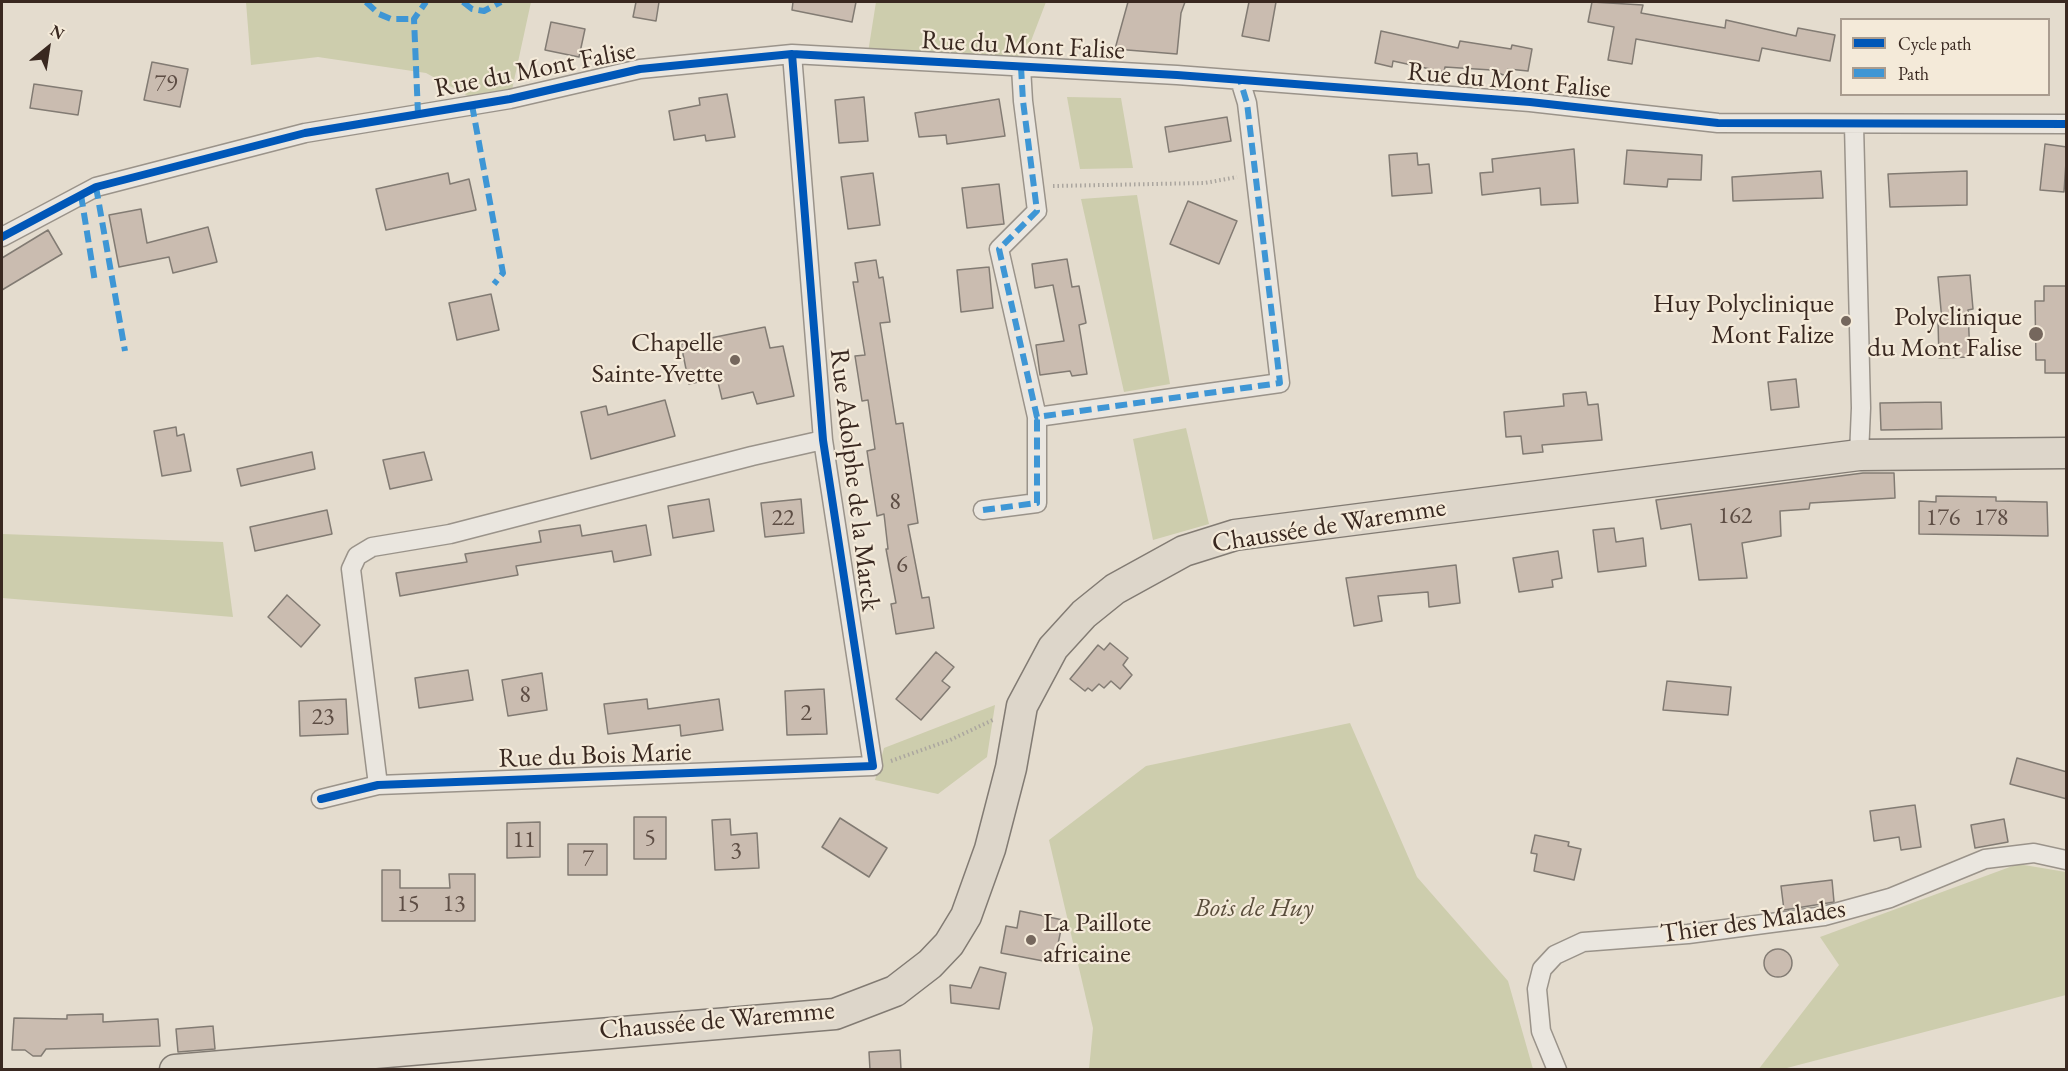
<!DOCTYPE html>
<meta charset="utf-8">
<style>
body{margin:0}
#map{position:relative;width:2068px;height:1071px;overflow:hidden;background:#e4dcce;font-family:"EB Garamond",serif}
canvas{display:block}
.frame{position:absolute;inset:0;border:3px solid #392820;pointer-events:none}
.legend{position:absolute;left:1840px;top:18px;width:210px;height:78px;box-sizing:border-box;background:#f4ead9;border:2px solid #a99c8f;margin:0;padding:8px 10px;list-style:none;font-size:18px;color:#392820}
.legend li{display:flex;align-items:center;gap:12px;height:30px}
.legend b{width:30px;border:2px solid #a99c8f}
.north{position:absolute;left:18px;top:18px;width:60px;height:60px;-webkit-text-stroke:4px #f4ead9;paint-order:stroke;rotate:30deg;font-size:16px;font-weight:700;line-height:24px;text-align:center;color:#392820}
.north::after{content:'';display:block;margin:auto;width:21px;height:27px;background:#392820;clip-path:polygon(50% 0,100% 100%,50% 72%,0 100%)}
</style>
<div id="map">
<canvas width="2068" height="1071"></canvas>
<div class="frame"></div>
<ul class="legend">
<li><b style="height:8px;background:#0057b8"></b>Cycle path</li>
<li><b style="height:8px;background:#3e96d5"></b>Path</li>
</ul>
<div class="north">N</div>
</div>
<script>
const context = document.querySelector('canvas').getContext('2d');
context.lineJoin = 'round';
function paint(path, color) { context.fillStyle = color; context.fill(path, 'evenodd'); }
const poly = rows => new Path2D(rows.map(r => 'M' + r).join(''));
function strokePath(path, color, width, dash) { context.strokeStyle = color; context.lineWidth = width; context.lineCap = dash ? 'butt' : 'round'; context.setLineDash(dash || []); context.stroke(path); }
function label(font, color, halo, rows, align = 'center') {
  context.font = font + ' "EB Garamond",serif'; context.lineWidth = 4.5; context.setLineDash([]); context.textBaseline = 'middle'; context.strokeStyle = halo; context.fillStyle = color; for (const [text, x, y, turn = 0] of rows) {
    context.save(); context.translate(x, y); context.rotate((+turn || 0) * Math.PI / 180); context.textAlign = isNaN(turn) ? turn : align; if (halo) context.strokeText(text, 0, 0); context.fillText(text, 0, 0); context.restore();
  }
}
paint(poly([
 [246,2,531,2,510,99,468,96,426,73,318,57,251,65],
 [876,2,1046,2,1021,67,867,59],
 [1067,97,1121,98,1133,168,1080,169],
 [1137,195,1170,384,1124,392,1081,199],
 [1186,428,1209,524,1153,540,1133,439],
 [2,534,223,542,233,617,2,598],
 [995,705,987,757,938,794,875,780,884,748],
 [1350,723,1417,877,1508,981,1533,1069,1089,1069,1093,1028,1049,840,1146,766],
 [2018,864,2066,872,2066,995,1783,1069,1758,1070,1839,965,1820,937]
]), '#cdcdad');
const building = poly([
 [636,2,659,2,656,21,633,17,636,2],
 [793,2,856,2,852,22,792,10,793,2],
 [1128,2,1185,2,1181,13,1177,54,1115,49,1128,2],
 [1249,2,1276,2,1269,41,1242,36,1249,2],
 [1592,2,1643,5,1641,13,1725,28,1726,20,1796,36,1798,28,1835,35,1830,61,1762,48,1759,61,1636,39,1632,64,1608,60,1614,27,1588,22,1592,2],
 [551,22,585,29,579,57,545,50,551,22],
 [1381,31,1458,48,1460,41,1511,49,1512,45,1532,49,1528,71,1508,69,1506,76,1491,70,1445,67,1444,72,1393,61,1392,67,1375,63,1381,31],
 [152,62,188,69,180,107,144,100,152,62],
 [34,84,82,91,78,115,30,108,34,84],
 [727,94,735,137,706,141,705,135,674,140,669,111,700,105,699,98,727,94],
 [864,97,868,141,839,143,835,100,864,97],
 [999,99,1005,136,947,144,946,135,919,137,915,113,999,99],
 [1227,117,1231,141,1169,152,1165,127,1227,117],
 [2045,144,2067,147,2064,192,2040,190,2045,144],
 [1574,149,1578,203,1541,205,1540,188,1482,195,1480,173,1493,172,1492,159,1574,149],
 [1627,150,1702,155,1701,180,1668,179,1667,187,1624,184,1627,150],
 [1417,153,1418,165,1429,164,1432,193,1392,196,1389,155,1417,153],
 [1821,171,1823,198,1733,201,1732,177,1821,171],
 [1967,171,1967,205,1890,207,1888,174,1967,171],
 [448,173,450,184,469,179,476,210,386,230,376,189,448,173],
 [873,173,880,225,848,229,841,177,873,173],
 [999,184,1004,224,967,228,962,188,999,184],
 [1188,201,1237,221,1219,264,1170,244,1188,201],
 [141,209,147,243,208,227,217,262,173,273,169,257,119,267,109,215,141,209],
 [48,230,62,254,2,290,2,258,48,230],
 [1067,259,1072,287,1079,286,1086,323,1079,325,1087,374,1072,376,1070,371,1040,375,1036,345,1064,341,1053,285,1035,288,1032,264,1067,259],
 [876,260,879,278,883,277,890,322,880,323,896,424,903,423,918,523,908,525,922,598,929,597,934,628,896,634,891,604,896,603,886,549,888,549,884,514,877,516,867,451,875,449,868,400,862,401,855,356,865,355,853,282,858,282,855,263,876,260],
 [989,267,993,308,961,312,957,270,989,267],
 [1970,275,1973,309,1968,310,1970,357,1939,358,1938,321,1942,321,1938,277,1970,275],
 [2044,286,2067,286,2067,373,2045,373,2045,360,2036,360,2035,301,2044,301,2044,286],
 [491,294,499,330,457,340,449,303,491,294],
 [765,327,770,348,783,346,794,396,757,404,753,392,722,399,717,378,689,384,681,344,765,327],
 [1796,379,1799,407,1771,410,1768,382,1796,379],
 [1586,392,1588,405,1598,404,1602,440,1542,445,1543,452,1523,454,1521,436,1506,437,1504,412,1564,406,1563,394,1586,392],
 [665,400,675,436,591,459,581,412,606,406,608,415,665,400],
 [1941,402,1942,429,1881,430,1880,403,1941,402],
 [176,427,177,436,184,434,191,471,162,476,154,431,176,427],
 [312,452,315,469,241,486,237,469,312,452],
 [424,452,432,480,390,489,383,460,424,452],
 [1863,473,1894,473,1895,498,1810,503,1809,509,1780,511,1781,536,1742,543,1747,578,1699,580,1691,524,1661,529,1656,500,1863,473],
 [1936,496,1996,497,1996,501,2047,502,2048,536,1919,534,1919,501,1936,502,1936,496],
 [709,499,714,531,673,538,668,506,709,499],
 [801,499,804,533,765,537,761,503,801,499],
 [327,510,332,534,255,551,250,527,327,510],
 [580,525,582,536,646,525,651,555,614,562,612,551,516,566,518,575,400,596,396,573,467,562,465,554,541,542,539,531,580,525],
 [1614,528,1616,542,1643,538,1646,566,1598,572,1593,530,1614,528],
 [1558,551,1562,578,1552,580,1553,587,1519,592,1513,558,1558,551],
 [1456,565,1460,603,1429,607,1428,592,1378,596,1382,621,1354,626,1346,578,1456,565],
 [287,595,320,625,301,647,268,617,287,595],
 [1110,643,1128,658,1123,665,1132,675,1120,689,1111,681,1104,688,1099,684,1092,691,1088,688,1085,691,1070,679,1098,645,1104,650,1110,643],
 [936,652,954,667,942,681,950,687,921,720,896,699,936,652],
 [468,670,473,700,419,708,415,678,468,670],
 [542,673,547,710,508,716,502,680,542,673],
 [1667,681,1731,687,1728,715,1663,710,1667,681],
 [824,689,827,734,787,735,785,691,824,689],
 [346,699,348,734,300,736,299,701,346,699],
 [647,699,648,709,719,699,723,730,681,736,680,725,608,734,604,704,647,699],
 [2017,758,2067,772,2067,799,2010,784,2017,758],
 [1915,805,1921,847,1901,850,1899,837,1874,841,1870,811,1915,805],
 [634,817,666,817,666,859,634,859,634,817],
 [840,818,887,848,869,877,822,847,840,818],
 [730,819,731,835,757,833,759,868,715,870,712,820,730,819],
 [2004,819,2008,842,1975,848,1971,825,2004,819],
 [540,822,540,857,507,858,507,823,540,822],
 [1535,835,1569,842,1568,846,1581,849,1574,880,1534,871,1537,854,1531,853,1535,835],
 [568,844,607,844,607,875,568,875,568,844],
 [382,870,400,870,400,888,450,888,449,874,475,874,475,921,382,921,382,870],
 [1832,880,1834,902,1784,910,1781,886,1832,880],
 [1020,911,1063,920,1054,963,1001,953,1006,926,1017,928,1020,911],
 '1764 963a14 14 0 1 1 28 0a14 14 0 1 1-28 0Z',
 [980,967,1006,973,999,1009,951,1003,950,985,971,988,980,967],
 [103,1014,103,1022,158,1019,160,1046,46,1049,41,1056,33,1056,25,1050,12,1050,14,1018,67,1019,67,1015,103,1014],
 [213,1026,215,1049,178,1052,176,1029,213,1026],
 [900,1050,901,1070,870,1070,869,1052,900,1050]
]);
paint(building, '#cabcb0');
strokePath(building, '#827b73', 1.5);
const minor = poly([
 [1021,67,1023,101,1037,211,999,249,1037,417,1280,383,1247,103,1240,80],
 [1854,125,1861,408,1859,455],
 [2,237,96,187,305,133,510,99,640,69,792,54,1177,75,1530,102,1718,123,2066,124],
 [983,510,1037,503,1037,417],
 [378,785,351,569,357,556,372,547,450,534,752,456,823,440],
 [321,799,378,785,873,766,823,440,792,54],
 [1557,1070,1541,1031,1537,989,1542,969,1555,955,1583,942,1688,934,1824,916,1890,898,1985,859,2034,853,2066,860]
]);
const primary = poly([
 [175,1070,835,1014,895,991,930,964,949,944,966,916,990,849,1011,768,1022,706,1053,648,1084,614,1115,589,1184,551,1235,535,1859,455,2066,453]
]);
strokePath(minor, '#9a938a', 21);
strokePath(primary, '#827b73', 33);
strokePath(poly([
 [1053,186,1205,183,1237,177],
 [891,761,950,740,995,719]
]), '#aba69f', 4, [1.5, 3]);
strokePath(minor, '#eae6df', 18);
strokePath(primary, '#ddd6ca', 30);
strokePath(poly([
 [366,2,379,14,391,19,414,19],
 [463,2,472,9,484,11,501,2],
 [1021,67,1023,101,1037,211,999,249,1037,417,1280,383,1247,103,1240,80],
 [472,105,503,273,494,284],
 [418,114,414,19,426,2],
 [96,187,125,351],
 [81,195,95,282],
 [983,510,1037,503,1037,417]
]), '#3e96d5', 6, [12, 6]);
strokePath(poly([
 [2,237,96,187,305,133,510,99,640,69,792,54,1177,75,1530,102,1718,123,2066,124],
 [321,799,378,785,873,766,823,440,792,54]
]), '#0057b8', 8);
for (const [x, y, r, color] of [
 [1846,321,6,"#75675d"],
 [2036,334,8,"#75675d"],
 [735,360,6,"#75675d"],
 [1031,940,6,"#75675d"]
]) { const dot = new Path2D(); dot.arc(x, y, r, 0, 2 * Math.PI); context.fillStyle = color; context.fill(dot); strokePath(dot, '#f4ead9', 2); }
label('24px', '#5d4d44', null, [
 ["79",166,84],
 ["8",895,502],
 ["162",1735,516],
 ["22",783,518],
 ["176",1943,518],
 ["178",1991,518],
 ["6",902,565],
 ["8",525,695],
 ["2",806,713],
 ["23",323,717],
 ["5",650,838],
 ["11",524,840],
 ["3",736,851],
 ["7",588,859],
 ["15",408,904],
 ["13",454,904]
]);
label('27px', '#392820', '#f4ead9', [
 ["Rue du Mont Falise",1023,46,3],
 ["Rue du Mont Falise",535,70,-11],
 ["Rue du Mont Falise",1509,81,5],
 ["Rue Adolphe de la Marck",854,480,83],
 ["Chaussée de Waremme",1329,526,-9],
 ["Rue du Bois Marie",595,756,-2],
 ["Thier des Malades",1753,922,-8],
 ["Chaussée de Waremme",717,1021,-5]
]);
label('27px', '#392820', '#f4ead9', [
 ["Huy Polyclinique",1834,305],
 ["Mont Falize",1834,336],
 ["Polyclinique",2022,318],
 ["du Mont Falise",2022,349],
 ["Chapelle",723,344],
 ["Sainte-Yvette",723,375],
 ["La Paillote",1043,924,"left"],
 ["africaine",1043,955,"left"]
], 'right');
label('italic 27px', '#5a4e3c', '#f4ead9', [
 ["Bois de Huy",1254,909]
]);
</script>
